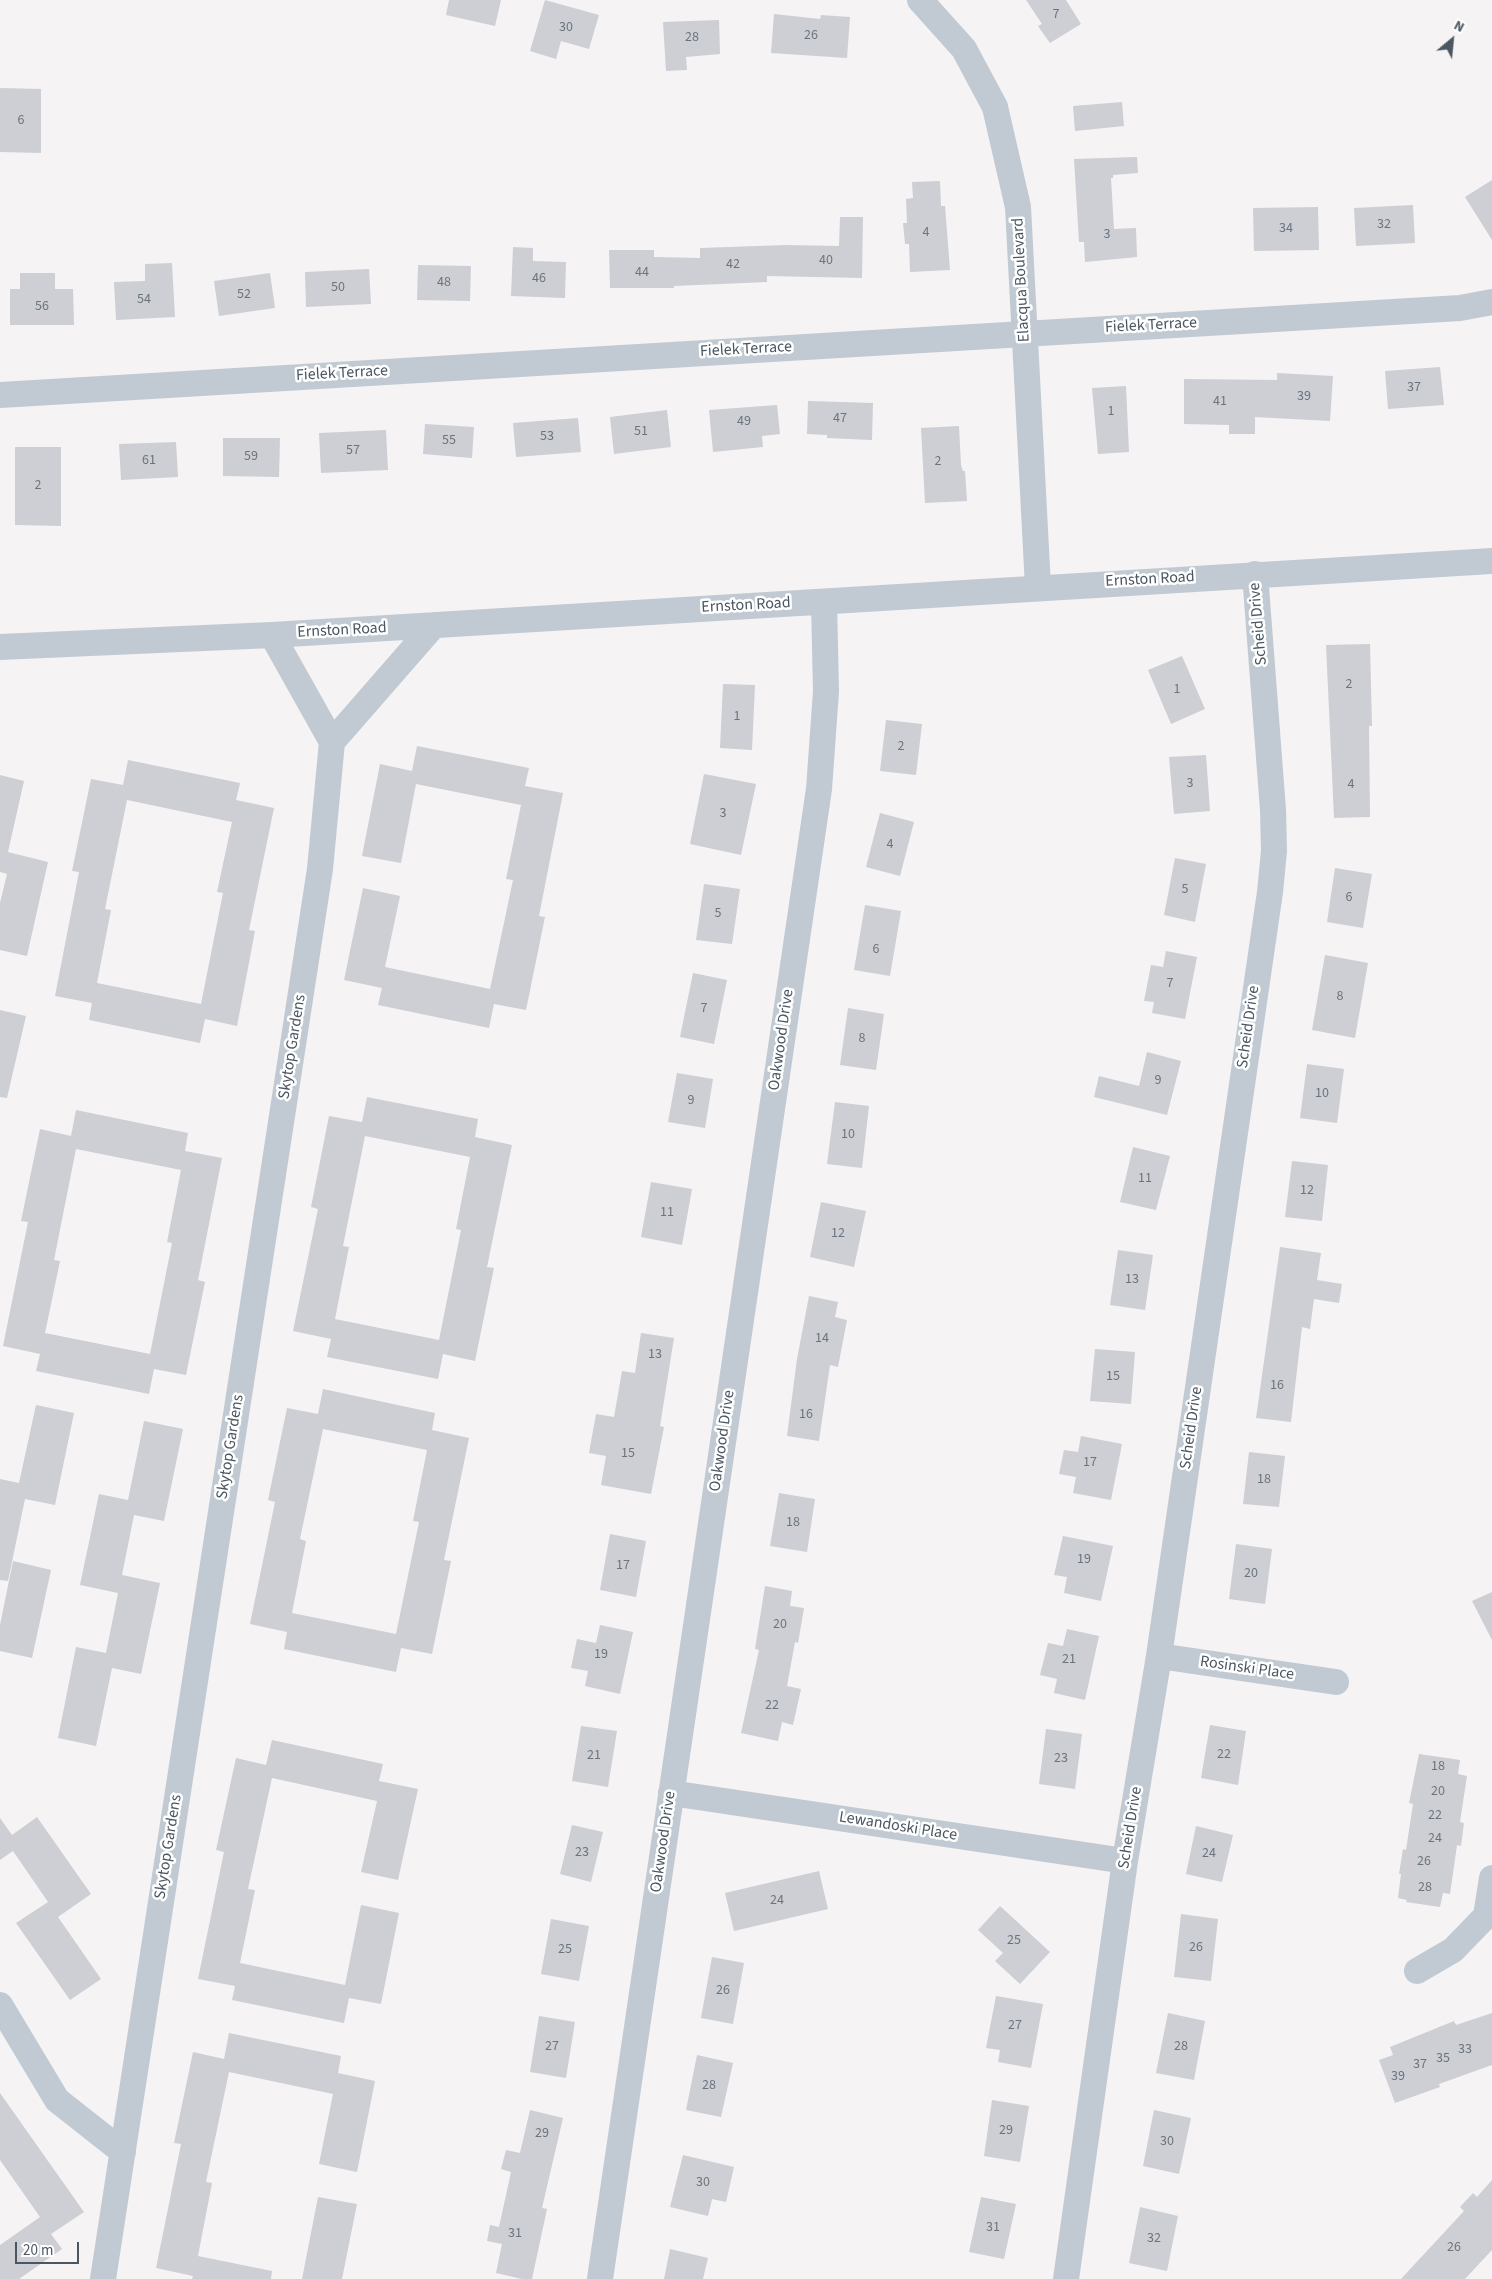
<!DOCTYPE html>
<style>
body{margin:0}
#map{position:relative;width:1492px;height:2279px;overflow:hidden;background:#f5f3f3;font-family:"Source Sans 3",sans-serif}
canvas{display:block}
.north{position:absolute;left:1427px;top:15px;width:50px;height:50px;-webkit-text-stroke:4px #fff;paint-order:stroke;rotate:28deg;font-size:14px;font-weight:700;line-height:20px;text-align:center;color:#4a5661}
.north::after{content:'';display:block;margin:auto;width:18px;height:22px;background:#4a5661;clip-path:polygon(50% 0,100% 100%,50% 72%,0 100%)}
.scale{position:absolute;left:15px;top:2242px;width:64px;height:22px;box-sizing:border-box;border:2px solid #4a5661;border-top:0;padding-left:6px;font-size:15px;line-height:18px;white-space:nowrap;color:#4a5661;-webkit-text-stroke:4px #fff;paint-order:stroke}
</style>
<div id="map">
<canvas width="1492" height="2279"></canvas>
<div class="north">N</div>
<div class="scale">20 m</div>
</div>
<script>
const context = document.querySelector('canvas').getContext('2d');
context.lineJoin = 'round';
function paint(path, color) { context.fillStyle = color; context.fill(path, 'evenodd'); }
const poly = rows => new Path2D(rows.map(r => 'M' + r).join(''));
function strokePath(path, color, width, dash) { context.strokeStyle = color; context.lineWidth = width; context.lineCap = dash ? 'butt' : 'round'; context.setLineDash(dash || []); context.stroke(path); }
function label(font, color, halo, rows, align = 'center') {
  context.font = font + ' "Source Sans 3",sans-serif'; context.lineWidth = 5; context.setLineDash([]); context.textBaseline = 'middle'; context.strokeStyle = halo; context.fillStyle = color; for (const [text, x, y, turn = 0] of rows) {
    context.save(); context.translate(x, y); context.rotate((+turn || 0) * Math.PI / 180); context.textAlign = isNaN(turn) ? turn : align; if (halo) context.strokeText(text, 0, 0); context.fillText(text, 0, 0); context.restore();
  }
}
paint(poly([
 [449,0,501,0,495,26,446,15],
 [545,0,599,15,589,49,561,41,556,59,530,51],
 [1026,0,1066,0,1081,24,1050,43,1038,26,1042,24],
 [774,14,820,19,821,15,850,17,847,58,771,53],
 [719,20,720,54,686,57,687,70,666,71,663,22],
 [0,88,41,89,41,153,0,152],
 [1122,102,1124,126,1075,131,1073,106],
 [1137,157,1138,173,1113,175,1113,178,1111,178,1114,229,1136,228,1137,257,1085,262,1084,242,1079,242,1074,159],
 [1492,180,1492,240,1465,197],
 [940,181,941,206,945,206,950,270,910,272,909,244,905,244,903,223,907,223,906,199,913,198,912,182],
 [1413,205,1415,243,1356,246,1354,208],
 [1318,207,1319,250,1254,251,1253,208],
 [840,217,863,217,862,278,767,276,767,282,674,286,674,288,610,288,609,250,654,250,654,257,700,258,700,248,786,245,839,246],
 [513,247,533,248,533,261,566,262,565,298,511,296],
 [172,263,175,317,116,320,114,282,145,281,145,264],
 [418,265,471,266,470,301,417,300],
 [369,269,371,304,306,307,305,272],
 [20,273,55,273,55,289,73,289,74,325,10,325,10,289,20,289],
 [270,273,275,308,219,316,214,281],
 [1440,367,1444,405,1388,409,1385,371],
 [1277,373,1333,376,1330,421,1255,417,1255,434,1229,434,1229,425,1184,424,1184,379,1277,380],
 [1126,386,1129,452,1098,454,1092,388],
 [808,401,873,403,872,440,827,438,827,435,807,434],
 [777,405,780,434,762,436,763,447,713,452,709,410],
 [667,410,671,447,614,454,610,417],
 [578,418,581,452,516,457,513,423],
 [425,424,474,427,472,458,423,454],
 [959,426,961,465,963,471,965,471,967,501,925,503,921,428],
 [386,430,388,470,321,473,319,433],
 [223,438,280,438,279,477,223,476],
 [176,442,178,477,121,480,119,444],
 [15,447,61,447,61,526,15,525],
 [1370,644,1372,726,1369,726,1370,817,1334,818,1326,645],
 [1182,656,1205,709,1171,724,1148,670],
 [723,684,755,685,752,750,720,748],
 [886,720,922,724,916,775,880,771],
 [417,746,529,768,525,786,563,793,539,916,545,917,526,1010,494,1004,489,1028,378,1005,382,988,344,980,363,888,400,896,385,967,490,989,513,880,506,879,521,805,416,784,401,863,362,856,380,764,412,771],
 [1206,755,1210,811,1174,814,1169,757],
 [128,760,240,783,236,800,274,808,249,930,255,931,237,1026,205,1019,200,1043,89,1020,92,1003,55,996,79,872,72,871,91,779,123,785],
 [127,800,232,822,217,892,223,893,201,1004,97,983,111,910,105,909],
 [704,774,756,784,741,855,690,844],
 [0,775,24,781,8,852,48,862,27,956,0,950,0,903,7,874,0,872],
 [880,813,914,822,900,876,866,867],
 [1175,858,1206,864,1195,922,1164,915],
 [1335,868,1372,874,1363,928,1327,922],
 [704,884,740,889,732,944,696,940],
 [865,905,901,911,890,976,854,970],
 [1166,951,1197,957,1185,1019,1152,1013,1154,1002,1144,1001,1151,965,1163,967],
 [1325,955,1368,963,1355,1038,1312,1030],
 [693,973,727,980,714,1044,680,1037],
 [848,1008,884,1014,876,1070,840,1065],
 [0,1010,26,1016,7,1098,0,1097],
 [1147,1052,1181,1061,1167,1115,1094,1097,1099,1076,1139,1086],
 [1307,1064,1344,1069,1337,1123,1300,1118],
 [677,1073,713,1079,705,1128,668,1122],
 [367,1097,478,1119,475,1137,512,1145,487,1267,494,1268,475,1361,443,1354,438,1379,327,1357,331,1339,293,1331,318,1209,311,1207,329,1116,362,1122],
 [365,1136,470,1157,456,1229,461,1230,439,1340,335,1319,349,1247,343,1246],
 [835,1102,869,1106,862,1168,827,1164],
 [76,1110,188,1133,185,1151,222,1158,198,1280,205,1282,186,1375,154,1369,149,1394,36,1371,40,1354,3,1346,28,1222,21,1221,40,1129,71,1136],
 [76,1149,181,1170,167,1242,172,1243,150,1354,45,1333,60,1261,54,1260],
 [1133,1147,1170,1156,1156,1210,1120,1202],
 [1292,1161,1328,1165,1322,1221,1285,1217],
 [651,1182,692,1189,682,1245,641,1237],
 [821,1202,866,1211,854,1267,810,1257],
 [1280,1247,1321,1253,1317,1280,1342,1284,1339,1303,1314,1299,1310,1329,1302,1327,1291,1422,1256,1418],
 [1118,1250,1153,1255,1145,1310,1110,1305],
 [809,1296,838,1302,835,1317,847,1320,838,1367,830,1365,819,1441,787,1436,797,1359],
 [641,1333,674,1338,660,1426,664,1427,651,1494,601,1485,606,1456,589,1453,596,1414,614,1417,622,1371,635,1373],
 [1095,1349,1135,1352,1131,1404,1090,1401],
 [323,1389,435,1413,432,1430,469,1438,444,1560,451,1561,432,1654,401,1648,396,1672,284,1649,287,1632,250,1624,275,1502,268,1500,287,1408,318,1414],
 [323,1429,427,1450,413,1521,419,1522,396,1634,292,1613,306,1541,300,1539],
 [36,1405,74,1413,55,1505,25,1499,8,1581,0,1580,0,1479,19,1483],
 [144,1421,183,1429,164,1521,134,1515,122,1575,160,1583,141,1674,112,1668,96,1746,58,1738,76,1647,106,1653,118,1593,80,1585,99,1494,128,1500],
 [1081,1436,1122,1444,1111,1500,1073,1493,1076,1477,1059,1474,1064,1450,1078,1452],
 [1249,1452,1285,1456,1279,1507,1243,1504],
 [779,1493,815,1499,807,1552,770,1546],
 [610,1534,646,1541,636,1597,600,1590],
 [1063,1536,1113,1546,1101,1601,1064,1593,1067,1577,1054,1575],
 [1236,1544,1272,1549,1265,1604,1229,1599],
 [13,1561,51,1570,32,1658,0,1651,0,1625],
 [765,1586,792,1591,790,1606,804,1608,798,1643,795,1642,787,1686,801,1689,793,1725,782,1722,778,1741,741,1733,759,1650,755,1649],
 [1492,1592,1492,1640,1472,1601],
 [600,1625,633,1632,620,1694,585,1686,588,1671,571,1668,577,1639,596,1643],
 [1067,1629,1099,1636,1085,1700,1054,1693,1057,1679,1040,1675,1048,1643,1063,1646],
 [1210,1725,1246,1731,1238,1785,1201,1778],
 [581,1726,617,1731,608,1787,572,1781],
 [1046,1729,1082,1734,1075,1789,1039,1784],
 [272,1740,383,1764,379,1781,418,1789,398,1880,361,1872,377,1801,272,1778,248,1889,255,1890,240,1963,345,1985,361,1905,399,1913,381,2004,349,1998,344,2023,232,2000,235,1986,198,1979,224,1852,216,1850,236,1758,266,1765],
 [1419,1754,1460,1760,1458,1774,1467,1776,1460,1822,1464,1823,1461,1846,1457,1845,1450,1894,1443,1893,1440,1907,1406,1902,1407,1900,1398,1898,1401,1874,1399,1874,1403,1849,1406,1850,1413,1804,1409,1803],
 [37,1817,91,1894,58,1917,101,1979,70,2000,16,1923,48,1902,13,1851,0,1860,0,1818,12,1835],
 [572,1825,603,1832,591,1882,560,1874],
 [1196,1826,1233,1835,1222,1882,1186,1874],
 [819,1871,828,1909,734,1931,725,1893],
 [1000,1906,1050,1952,1020,1984,995,1961,1003,1953,978,1930],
 [1181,1914,1218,1919,1211,1981,1174,1977],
 [551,1919,589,1926,579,1981,541,1974],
 [712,1957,744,1963,733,2024,701,2018],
 [996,1996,1043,2004,1031,2068,998,2062,1000,2050,986,2048],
 [1168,2013,1205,2021,1194,2080,1156,2073],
 [1492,2013,1492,2065,1439,2084,1440,2087,1395,2103,1379,2060,1393,2055,1390,2047,1454,2021,1456,2025],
 [539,2016,575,2022,566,2078,530,2072],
 [229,2033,341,2056,338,2073,375,2081,357,2172,319,2164,333,2094,229,2072,206,2182,212,2183,198,2256,272,2271,271,2279,192,2279,193,2276,156,2268,181,2144,174,2143,193,2052,224,2059],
 [697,2055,733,2063,721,2117,686,2110],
 [0,2093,84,2212,51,2234,62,2249,19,2279,0,2279,0,2245,40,2217,0,2160],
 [992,2100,1029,2106,1020,2162,984,2156],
 [530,2110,563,2118,542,2208,547,2209,532,2279,522,2279,496,2273,502,2244,487,2241,490,2225,499,2227,511,2172,501,2169,506,2150,520,2153],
 [1154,2110,1191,2118,1179,2174,1143,2166],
 [683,2155,734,2167,726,2202,712,2199,708,2216,670,2207],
 [1492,2180,1492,2250,1465,2279,1401,2279,1464,2211,1460,2207,1473,2193,1477,2197],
 [318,2197,357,2204,342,2279,302,2279],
 [981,2197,1016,2204,1004,2259,969,2252],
 [1140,2207,1178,2216,1167,2271,1129,2263],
 [670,2249,708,2258,703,2279,664,2279]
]), '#cdcfd5');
strokePath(poly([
 [920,0,964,49,995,107,1018,207,1038,587],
 [0,395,1460,308,1492,302],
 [272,635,332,742],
 [0,647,272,635,1492,561],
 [332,742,434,625],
 [1159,1656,1336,1682],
 [671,1793,1125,1861],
 [1417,1971,1453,1950,1486,1916,1492,1878],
 [0,2005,57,2100,123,2152],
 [103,2279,320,869,332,742],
 [600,2279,819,789,826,691,824,602],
 [1066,2279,1125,1861,1159,1656,1270,892,1274,851,1273,810,1255,574]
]), '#c1cad2', 26);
label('14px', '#6b747e', null, [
 ["7",1056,15],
 ["30",566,28],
 ["26",811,36],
 ["28",692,38],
 ["6",21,121],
 ["32",1384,225],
 ["34",1286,229],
 ["4",926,233],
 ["3",1107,235],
 ["40",826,261],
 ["42",733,265],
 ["44",642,273],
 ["46",539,279],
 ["48",444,283],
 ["50",338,288],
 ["52",244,295],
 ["54",144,300],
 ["56",42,307],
 ["37",1414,388],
 ["39",1304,397],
 ["41",1220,402],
 ["1",1111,412],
 ["47",840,419],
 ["49",744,422],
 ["51",641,432],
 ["53",547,437],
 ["55",449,441],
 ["57",353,451],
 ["59",251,457],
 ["61",149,461],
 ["2",938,462],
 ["2",38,486],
 ["2",1349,685],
 ["1",1177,690],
 ["1",737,717],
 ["2",901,747],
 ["3",1190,784],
 ["4",1351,785],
 ["3",723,814],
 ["4",890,845],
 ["5",1185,890],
 ["6",1349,898],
 ["5",718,914],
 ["6",876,950],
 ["7",1170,984],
 ["8",1340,997],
 ["7",704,1009],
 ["8",862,1039],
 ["9",1158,1081],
 ["10",1322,1094],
 ["9",691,1101],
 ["10",848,1135],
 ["11",1145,1179],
 ["12",1307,1191],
 ["11",667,1213],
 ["12",838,1234],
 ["13",1132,1280],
 ["14",822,1339],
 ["13",655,1355],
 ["15",1113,1377],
 ["16",1277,1386],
 ["16",806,1415],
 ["15",628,1454],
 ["17",1090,1463],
 ["18",1264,1480],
 ["18",793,1523],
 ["19",1084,1560],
 ["17",623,1566],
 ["20",1251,1574],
 ["20",780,1625],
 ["19",601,1655],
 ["21",1069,1660],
 ["22",772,1706],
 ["22",1224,1755],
 ["21",594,1756],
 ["23",1061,1759],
 ["18",1438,1767],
 ["20",1438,1792],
 ["22",1435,1816],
 ["24",1435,1839],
 ["23",582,1853],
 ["24",1209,1854],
 ["26",1424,1862],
 ["28",1425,1888],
 ["24",777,1901],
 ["25",1014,1941],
 ["26",1196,1948],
 ["25",565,1950],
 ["26",723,1991],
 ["27",1015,2026],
 ["27",552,2047],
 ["28",1181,2047],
 ["33",1465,2050],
 ["35",1443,2059],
 ["37",1420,2065],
 ["39",1398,2077],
 ["28",709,2086],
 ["29",1006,2131],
 ["29",542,2134],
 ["30",1167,2142],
 ["30",703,2183],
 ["31",993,2228],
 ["31",515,2234],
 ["32",1154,2239],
 ["26",1454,2248]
]);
label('16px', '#4a5661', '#fff', [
 ["Elacqua Boulevard",1022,280,-93],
 ["Fielek Terrace",1151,326,-3],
 ["Fielek Terrace",746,350,-3],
 ["Fielek Terrace",342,374,-3],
 ["Ernston Road",1150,580,-3],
 ["Ernston Road",746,606,-3],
 ["Scheid Drive",1259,624,-95],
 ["Ernston Road",342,631,-3],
 ["Scheid Drive",1249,1027,-82],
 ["Oakwood Drive",782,1040,-82],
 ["Skytop Gardens",293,1047,-81],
 ["Scheid Drive",1192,1428,-82],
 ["Oakwood Drive",723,1441,-82],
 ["Skytop Gardens",231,1447,-81],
 ["Rosinski Place",1247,1669,8],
 ["Lewandoski Place",898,1827,9],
 ["Scheid Drive",1131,1828,-81],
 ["Oakwood Drive",664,1842,-82],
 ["Skytop Gardens",169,1847,-81]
]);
</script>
